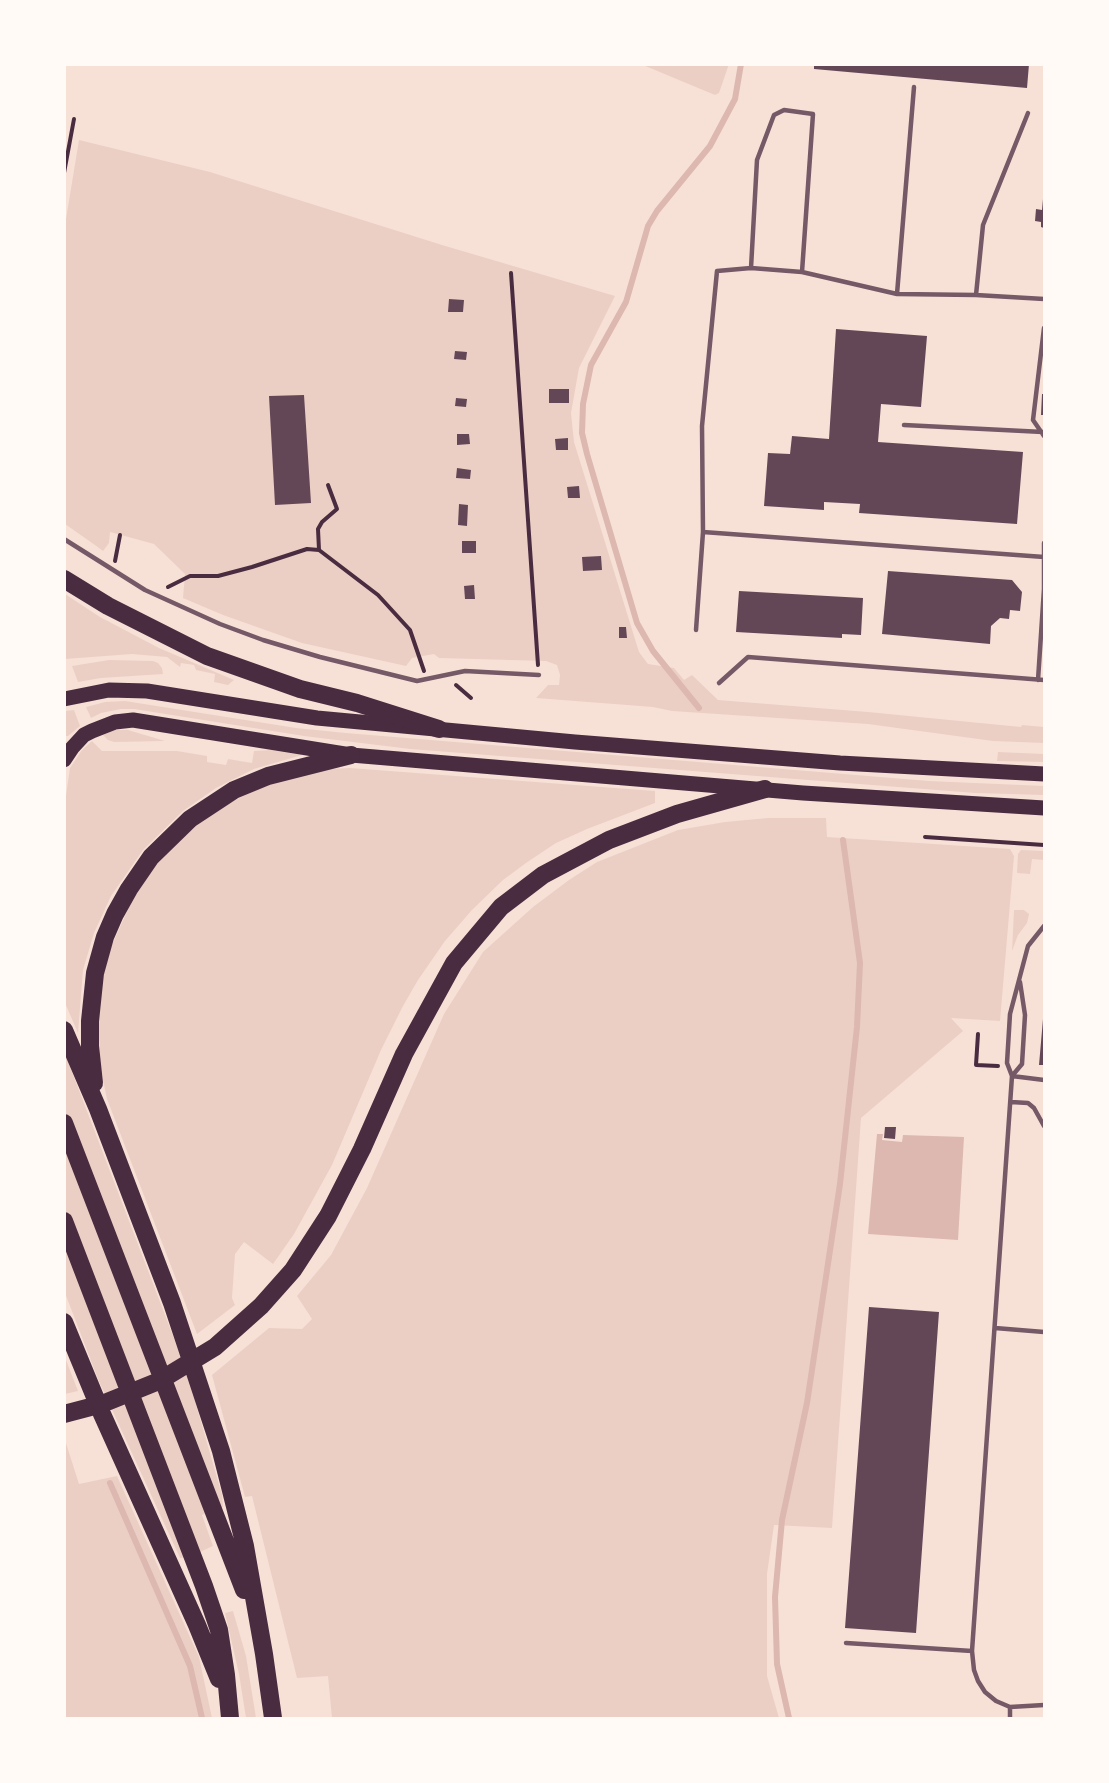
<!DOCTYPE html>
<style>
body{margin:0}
#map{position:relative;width:1109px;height:1783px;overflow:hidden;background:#f7e1d7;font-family:Karla,sans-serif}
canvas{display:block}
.frame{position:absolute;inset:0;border:66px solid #fffaf5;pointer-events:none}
</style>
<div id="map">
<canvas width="1109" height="1783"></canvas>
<div class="frame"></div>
</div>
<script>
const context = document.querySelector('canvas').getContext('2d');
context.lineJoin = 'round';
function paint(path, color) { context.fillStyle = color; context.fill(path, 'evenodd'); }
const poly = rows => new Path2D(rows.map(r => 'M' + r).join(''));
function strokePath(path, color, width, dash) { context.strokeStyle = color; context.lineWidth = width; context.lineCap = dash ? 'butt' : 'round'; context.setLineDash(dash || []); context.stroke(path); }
paint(poly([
 [729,64,719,93,715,95,643,65],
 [79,140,210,172,442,245,615,296,579,368,571,413,574,442,639,652,648,664,674,668,684,680,692,675,718,700,868,712,1021,727,1022,725,1044,727,1044,743,993,741,868,724,672,711,653,707,536,698,548,685,559,685,560,675,557,665,546,661,439,658,434,654,412,658,406,666,302,643,223,615,183,598,185,574,154,544,110,532,109,543,103,551,95,545,65,524,64,231],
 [65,594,100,617,159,648,234,680,228,685,214,682,215,674,196,670,194,665,181,663,180,667,167,657,132,654,65,659],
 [109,660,153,661,158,663,162,668,163,674,101,678,78,682,72,666],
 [125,701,296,728,346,733,929,781,1044,786,1044,795,975,793,410,749,304,736,134,709,121,709,101,713,91,718,86,707,105,702],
 [74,710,80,726,68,736,65,736,65,711],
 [115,730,128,730,165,741,114,742,108,740,103,735],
 [92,741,102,751,177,751,207,756,207,762,226,765,228,759,252,763,254,751,272,750,302,755,254,769,216,788,183,811,143,850,111,896,94,933,83,970,78,1033,65,1003,65,802,70,768,82,750],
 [998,752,1044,754,1044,762,997,761],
 [350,768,655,791,655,803,587,829,556,843,526,863,503,880,472,910,445,941,418,980,403,1006,381,1050,332,1165,294,1234,273,1264,244,1242,235,1254,232,1298,235,1305,197,1334,107,1099,103,1080,100,1059,98,1014,102,980,111,947,134,896,149,874,171,847,196,826,227,804,260,788,297,775,326,769],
 [768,818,826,818,827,837,1010,849,1014,856,1000,1021,951,1018,963,1031,861,1118,832,1528,774,1525,767,1574,767,1676,779,1718,332,1718,328,1676,297,1678,252,1496,245,1497,212,1375,269,1328,302,1329,312,1319,297,1296,331,1255,367,1188,444,1014,483,952,533,907,569,880,597,862,678,830,725,822],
 [1021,850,1044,851,1044,860,1032,859,1030,874,1017,873,1018,854],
 [1014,910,1024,910,1029,914,1027,923,1018,935,1012,951],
 [64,1051,175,1341,195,1401,222,1495,223,1507,202,1515,213,1546,189,1557,180,1558,98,1379,65,1293],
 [64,1355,78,1391,65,1394,64,1394],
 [65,1440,79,1484,117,1476,199,1657,212,1718,65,1718],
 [233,1611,246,1656,256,1718,246,1718,239,1674,225,1613]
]), '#ebcfc5');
paint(poly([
 [877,1134,883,1134,882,1140,902,1142,903,1135,964,1137,958,1240,868,1234]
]), '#dcb8b0');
strokePath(poly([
 [699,708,653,651,637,623,587,454,582,433,583,404,591,365,626,302,648,226,657,211,710,146,735,99,741,64],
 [110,1483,190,1666,202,1718],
 [789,1718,777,1664,775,1597,782,1520,807,1403,840,1184,857,1027,860,963,843,840]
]), '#dcb8b0', 6);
paint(poly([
 [814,64,1029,64,1027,88,814,69],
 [1043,199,1044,199,1044,228,1041,227,1041,222,1035,221,1036,209,1042,210],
 [449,299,464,300,463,312,448,312],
 [836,329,927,336,921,407,881,404,878,442,1023,452,1017,524,859,513,860,504,824,502,824,510,764,506,768,453,790,454,792,436,829,439],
 [455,351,467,352,466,360,454,359],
 [549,389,569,389,569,403,549,403],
 [1042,394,1044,394,1044,415,1041,415],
 [304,395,311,503,275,505,269,396],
 [456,398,467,399,466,407,455,406],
 [457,434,469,434,470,444,457,445],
 [568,438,568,450,556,450,555,439],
 [457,468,471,470,470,479,456,478],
 [579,486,580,498,568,498,567,487],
 [459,504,468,505,467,526,458,525],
 [462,541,476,541,476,553,462,553],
 [601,556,602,570,583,571,582,557],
 [888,571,1012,580,1022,592,1020,611,1010,610,1009,619,1000,618,991,626,990,644,882,634],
 [474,585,475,599,465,599,464,586],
 [739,591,863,598,861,635,842,634,842,638,736,632],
 [619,627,626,627,627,638,619,638],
 [1043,1019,1044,1020,1044,1065,1039,1065],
 [885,1127,896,1127,895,1139,884,1138],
 [869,1307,939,1312,916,1633,845,1628]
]), '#644757');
strokePath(poly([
 [64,173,74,119],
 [511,273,538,665],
 [319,550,318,529,322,522,337,509,328,485],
 [115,561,120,535],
 [168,587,190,576,218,576,252,567,307,549,319,550,378,595,410,630,424,671],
 [456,685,471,698],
 [925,837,1044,845],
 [978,1034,976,1065,998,1066]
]), '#4a2c40', 4);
strokePath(poly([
 [751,268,757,160,774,115,784,110,813,114,802,272],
 [897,294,914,87],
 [976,295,983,225,1028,113],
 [1044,328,1033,420,1044,436],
 [904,425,1043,432],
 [703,532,1044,557],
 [64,539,145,590,220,624,263,640,320,657,417,681,465,671,539,675],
 [696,630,703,532,702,426,717,271,751,268,802,272,897,294,976,295,1044,299],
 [1038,680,1044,589,1044,543],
 [719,683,748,657,1044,680],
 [1012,1076,1022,1064,1025,1015,1020,982],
 [1012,1076,1044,1080],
 [1011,1102,1028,1103,1034,1108,1044,1126],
 [995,1328,1044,1332],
 [846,1643,972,1651,1012,1076,1007,1063,1010,1014,1028,946,1044,926],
 [972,1651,974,1670,978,1681,985,1692,996,1701,1010,1707,1044,1705],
 [1010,1718,1010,1707]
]), '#755966', 4.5);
strokePath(poly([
 [64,699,109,690,147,691,317,718,575,742,840,763,1044,774],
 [64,760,72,748,84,735,92,731,115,722,133,720,351,755,803,793,1044,808]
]), '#4a2c40', 15);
strokePath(poly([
 [64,579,108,606,207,656,300,689,357,703,439,729],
 [64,1030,98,1109,172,1303,221,1451,245,1546,264,1654,273,1718],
 [94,1083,90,1046,90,1021,95,973,105,937,115,914,129,889,151,857,190,819,234,790,268,776,351,755],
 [64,1123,244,1590],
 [64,1221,204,1586,219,1630,226,1675,230,1718],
 [64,1322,102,1414,197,1625,219,1679],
 [64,1414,102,1404,159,1381,215,1347,261,1306,293,1270,328,1216,362,1149,404,1054,454,963,501,907,543,875,609,840,677,814,765,789]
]), '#4a2c40', 18);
</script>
